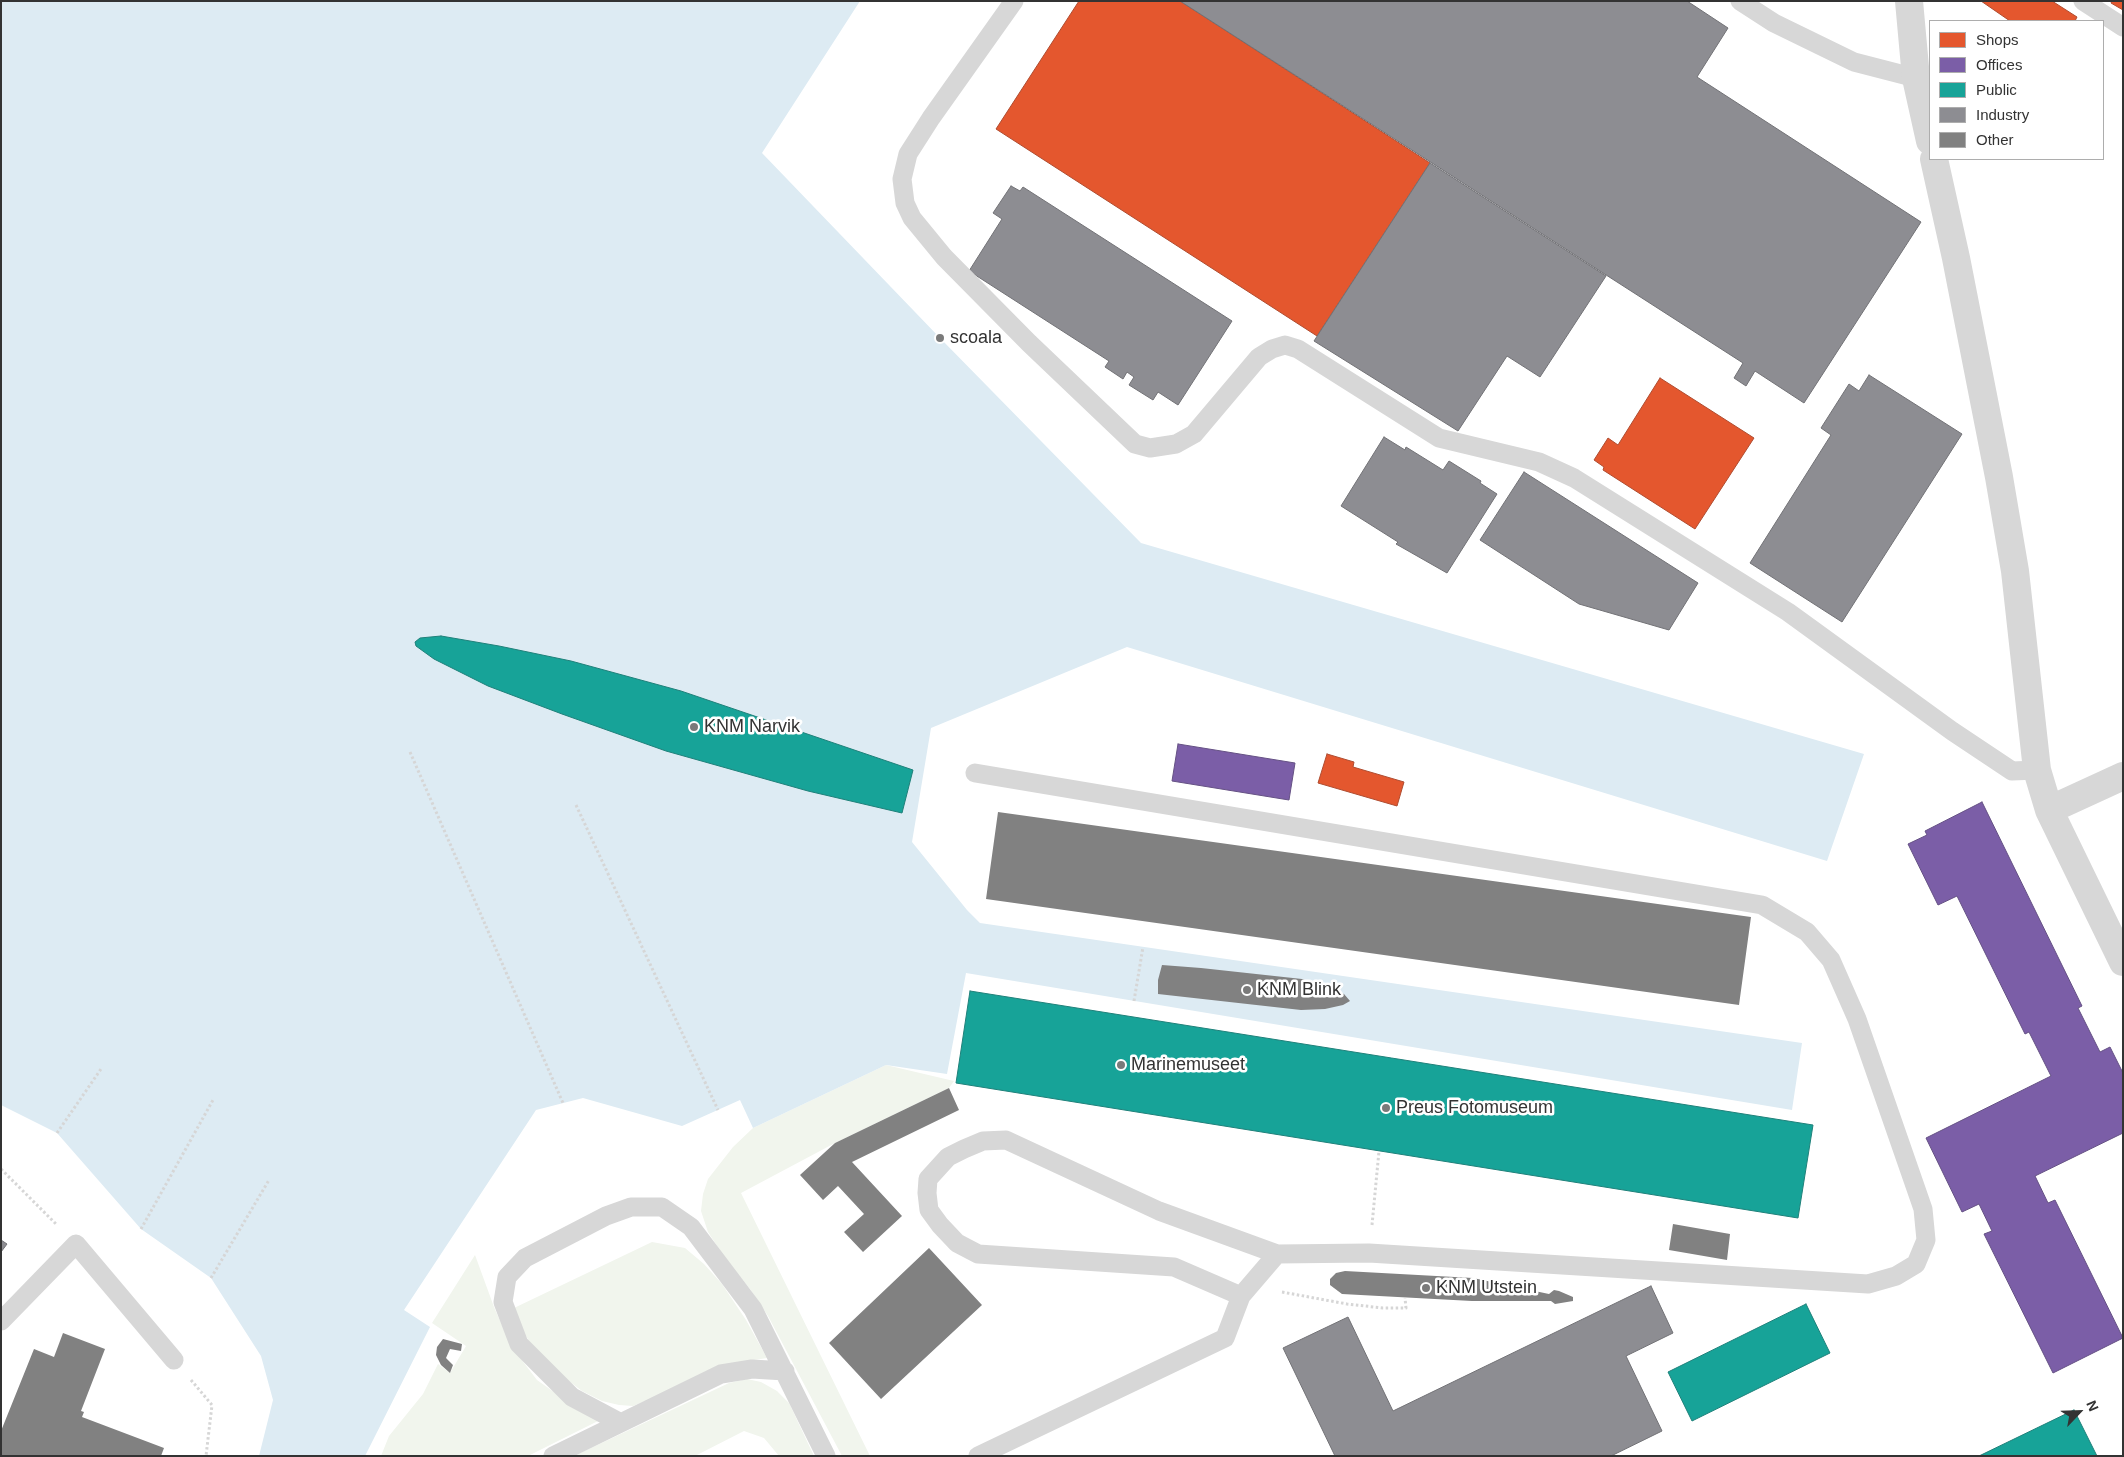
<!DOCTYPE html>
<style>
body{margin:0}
#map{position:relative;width:2124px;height:1457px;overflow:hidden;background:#fff;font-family:Arial,sans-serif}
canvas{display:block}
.frame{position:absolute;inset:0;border:2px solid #333;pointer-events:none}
.legend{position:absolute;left:1929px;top:20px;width:175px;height:140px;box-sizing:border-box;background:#fff;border:1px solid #adadad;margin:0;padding:6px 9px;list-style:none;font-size:15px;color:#333}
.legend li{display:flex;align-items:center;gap:10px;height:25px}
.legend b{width:25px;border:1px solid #adadad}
.north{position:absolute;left:2054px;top:1387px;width:50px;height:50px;-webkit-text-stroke:4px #fff;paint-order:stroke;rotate:66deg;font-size:14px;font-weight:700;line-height:20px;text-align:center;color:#333}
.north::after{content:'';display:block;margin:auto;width:18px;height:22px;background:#333;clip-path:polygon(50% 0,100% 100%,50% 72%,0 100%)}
</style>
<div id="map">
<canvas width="2124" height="1457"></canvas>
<div class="frame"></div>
<ul class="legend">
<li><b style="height:14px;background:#e4572e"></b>Shops</li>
<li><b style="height:14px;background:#7b5ea7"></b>Offices</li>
<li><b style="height:14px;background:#17a398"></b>Public</li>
<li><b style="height:14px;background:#8d8d92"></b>Industry</li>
<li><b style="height:14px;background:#818181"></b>Other</li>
</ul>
<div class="north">N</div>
</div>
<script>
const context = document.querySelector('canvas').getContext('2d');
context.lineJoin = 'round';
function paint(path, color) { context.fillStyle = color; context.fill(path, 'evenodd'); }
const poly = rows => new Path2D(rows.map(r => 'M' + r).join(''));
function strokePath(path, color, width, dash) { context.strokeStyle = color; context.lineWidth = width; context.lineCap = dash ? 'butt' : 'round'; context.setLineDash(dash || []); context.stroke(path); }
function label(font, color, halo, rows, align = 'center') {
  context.font = font + ' Arial,sans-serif'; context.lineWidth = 5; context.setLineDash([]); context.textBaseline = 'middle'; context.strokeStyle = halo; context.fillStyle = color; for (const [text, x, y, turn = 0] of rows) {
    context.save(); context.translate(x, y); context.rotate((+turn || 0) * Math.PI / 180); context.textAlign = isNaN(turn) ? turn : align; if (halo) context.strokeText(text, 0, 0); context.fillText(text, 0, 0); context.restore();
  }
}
paint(poly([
 [886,1065,954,1081,949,1088,835,1143,741,1193,870,1456,842,1456,768,1316,750,1289,727,1261,708,1232,701,1211,703,1194,708,1179,733,1147,753,1128],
 [652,1242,685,1248,704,1264,722,1284,746,1320,767,1358,741,1362,633,1406,619,1405,602,1401,582,1391,552,1368,531,1344,519,1325,514,1308],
 [475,1255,494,1307,511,1346,537,1380,568,1402,598,1421,528,1456,381,1456,389,1436,423,1394,438,1364,450,1373,466,1346,432,1323],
 [747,1379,761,1382,777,1391,789,1403,814,1456,779,1456,764,1438,744,1431,695,1456,574,1456,729,1383]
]), '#f1f5ed');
paint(poly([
 [1,1,860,1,762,153,940,338,1141,543,1864,754,1827,861,1127,647,931,728,912,842,967,910,980,923,1802,1043,1792,1110,966,973,947,1074,886,1065,753,1128,740,1100,682,1126,583,1098,536,1110,404,1310,430,1327,365,1456,259,1456,273,1400,261,1356,211,1278,141,1229,57,1133,1,1105]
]), '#ddebf3');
const shops = poly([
 [1079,1,1180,1,1430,163,1317,336,996,129,1079,1],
 [1981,1,2052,1,2077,17,2075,21,2010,21,1981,1],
 [2112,1,2123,1,2123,10,2111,3,2112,1],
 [1660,378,1754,438,1695,529,1603,470,1604,467,1594,460,1608,438,1618,445,1660,378],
 [1327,754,1354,762,1353,767,1404,782,1397,806,1318,783,1327,754]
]);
paint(shops, '#e4572e');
strokePath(shops, '#af4c30', 1);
const offices = poly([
 [1178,744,1295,763,1289,800,1172,781,1178,744],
 [1982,802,2082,1006,2078,1008,2100,1052,2110,1047,2123,1073,2123,1133,2035,1176,2048,1203,2055,1200,2123,1338,2053,1373,1984,1234,1992,1231,1979,1204,1962,1212,1926,1138,2051,1076,2029,1032,2025,1034,1957,896,1938,905,1908,844,1927,835,1925,831,1982,802]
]);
paint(offices, '#7b5ea7');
strokePath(offices, '#655184', 1);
const public = poly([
 [441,636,499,646,571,661,681,691,913,770,902,813,808,791,666,751,562,714,488,686,434,659,416,646,415,642,420,638,441,636],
 [970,991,1813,1125,1798,1218,956,1083,970,991],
 [1806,1304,1830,1353,1692,1421,1668,1372,1806,1304],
 [2074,1410,2097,1456,1979,1456,2074,1410]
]);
paint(public, '#17a398');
strokePath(public, '#1f817a', 1);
const industry = poly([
 [1180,1,1687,1,1728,28,1697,77,1921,222,1804,403,1755,371,1746,386,1734,378,1743,363,1180,1],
 [1430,163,1606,276,1540,377,1507,356,1458,431,1314,341,1430,163],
 [1011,186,1020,191,1023,187,1232,321,1178,405,1158,392,1153,400,1129,385,1134,377,1127,372,1123,379,1105,367,1109,361,969,271,1002,219,993,213,1011,186],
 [1869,375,1962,434,1842,622,1750,563,1831,435,1821,428,1849,384,1859,391,1869,375],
 [1384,437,1405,450,1406,447,1443,470,1449,461,1481,481,1480,483,1497,494,1447,573,1396,544,1398,542,1341,506,1384,437],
 [1524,472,1698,583,1669,630,1579,604,1480,540,1524,472],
 [1,1240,7,1244,1,1252,1,1240],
 [1651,1286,1673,1333,1626,1356,1662,1431,1611,1456,1335,1456,1283,1348,1348,1317,1393,1411,1651,1286]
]);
paint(industry, '#8d8d92');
strokePath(industry, '#727276', 1);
paint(poly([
 [998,812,1751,917,1739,1005,986,899],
 [1162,965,1201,968,1302,979,1344,994,1350,1001,1343,1005,1325,1009,1301,1010,1158,994,1158,980],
 [949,1088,959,1110,852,1162,902,1216,863,1252,844,1232,864,1214,838,1186,823,1200,800,1175,835,1143],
 [1673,1224,1730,1234,1727,1260,1669,1250],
 [929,1248,982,1305,881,1399,829,1343],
 [1345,1271,1473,1278,1549,1294,1554,1290,1559,1291,1573,1297,1573,1301,1555,1304,1551,1301,1472,1301,1342,1294,1330,1285,1330,1279,1336,1273],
 [63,1333,105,1349,81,1411,84,1412,82,1417,164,1448,161,1456,1,1456,1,1431,34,1349,54,1357],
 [443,1339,462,1344,461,1351,450,1349,446,1358,453,1365,450,1373,441,1365,436,1355,437,1347]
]), '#818181');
strokePath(poly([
 [410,752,563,1103],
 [576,805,718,1110],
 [1134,1001,1143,947],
 [57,1133,101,1069],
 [1,1169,56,1224],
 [1372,1225,1379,1151],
 [141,1229,213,1100],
 [211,1278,269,1180],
 [1282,1292,1347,1304,1383,1308,1406,1308,1405,1298],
 [191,1380,212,1405,206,1456]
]), '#d6d6d6', 3, [2.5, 2.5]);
strokePath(poly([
 [1014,1,931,118,908,154,902,179,905,203,912,218,944,257,1029,343,1135,444,1150,448,1176,444,1194,434,1259,357,1272,349,1285,345,1298,349,1439,438,1539,462,1574,478,1788,612,1952,731,2012,771,2037,770],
 [1740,1,1774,23,1854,62,1916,78],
 [2083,1,2123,27],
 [975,773,1762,905,1807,932,1831,960,1857,1019,1923,1209,1926,1240,1916,1264,1896,1276,1868,1284,1369,1253,1277,1254,1241,1296,1225,1338,978,1456],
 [1241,1296,1174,1267,978,1254,957,1243,940,1225,929,1210,927,1193,928,1179,948,1157,964,1149,983,1141,1006,1140,1159,1211,1277,1254],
 [1,1321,76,1244,174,1360],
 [619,1422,572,1397,519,1344,503,1302,507,1277,525,1258,606,1216,631,1207,662,1207,691,1227,753,1309,826,1456],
 [553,1456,721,1374,752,1369,785,1371]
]), '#d7d7d7', 19);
strokePath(poly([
 [1909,1,1916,78,1930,141],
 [1934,159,1956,258,1999,477,2015,571,2037,770,2049,810,2123,962],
 [2049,810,2123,776]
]), '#d7d7d7', 28);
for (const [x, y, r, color] of [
 [940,338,5,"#7a7a7a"],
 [694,727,5,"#7a7a7a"],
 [1247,990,5,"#7a7a7a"],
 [1121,1065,5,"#7a7a7a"],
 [1386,1108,5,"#7a7a7a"],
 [1426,1288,5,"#7a7a7a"]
]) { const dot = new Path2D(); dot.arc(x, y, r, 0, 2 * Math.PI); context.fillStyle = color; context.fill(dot); strokePath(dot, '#fff', 2); }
label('18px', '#333', '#fff', [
 ["scoala",950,338],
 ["KNM Narvik",704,727],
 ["KNM Blink",1257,990],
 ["Marinemuseet",1131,1065],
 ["Preus Fotomuseum",1396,1108],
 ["KNM Utstein",1436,1288]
], 'left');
</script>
